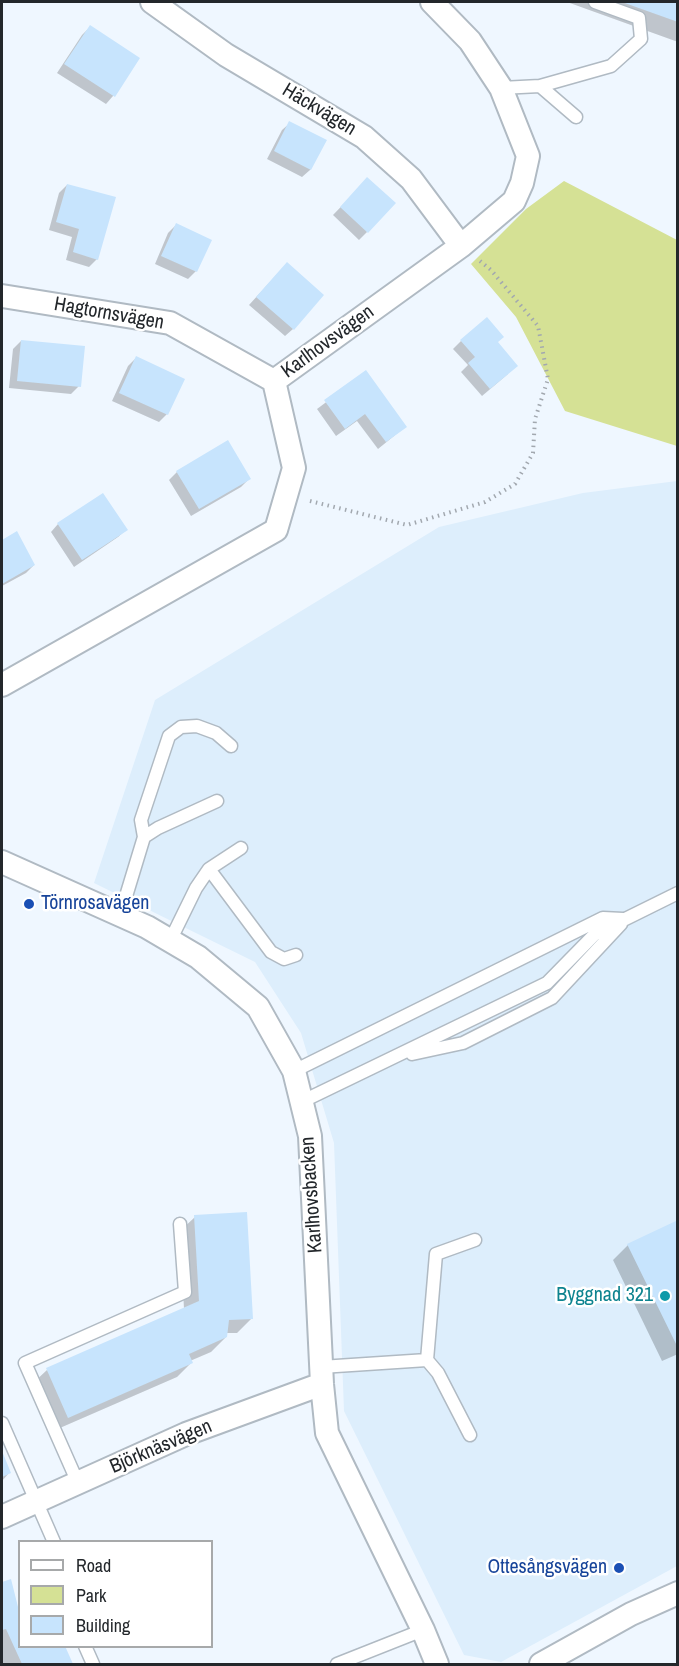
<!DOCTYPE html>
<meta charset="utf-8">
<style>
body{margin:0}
#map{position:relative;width:679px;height:1666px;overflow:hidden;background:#eff7ff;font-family:"Archivo Narrow",sans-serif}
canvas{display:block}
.frame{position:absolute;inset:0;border:3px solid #23272b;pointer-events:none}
.legend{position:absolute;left:18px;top:1540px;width:195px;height:108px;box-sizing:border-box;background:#fff;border:2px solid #a7a9aa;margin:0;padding:8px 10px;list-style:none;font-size:18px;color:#23272b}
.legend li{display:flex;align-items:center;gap:12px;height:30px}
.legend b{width:30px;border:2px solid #a7a9aa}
</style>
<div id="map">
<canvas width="679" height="1666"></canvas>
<div class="frame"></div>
<ul class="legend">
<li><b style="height:8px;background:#fff"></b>Road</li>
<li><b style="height:16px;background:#d5e195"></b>Park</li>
<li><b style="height:16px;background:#c7e4fd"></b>Building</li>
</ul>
</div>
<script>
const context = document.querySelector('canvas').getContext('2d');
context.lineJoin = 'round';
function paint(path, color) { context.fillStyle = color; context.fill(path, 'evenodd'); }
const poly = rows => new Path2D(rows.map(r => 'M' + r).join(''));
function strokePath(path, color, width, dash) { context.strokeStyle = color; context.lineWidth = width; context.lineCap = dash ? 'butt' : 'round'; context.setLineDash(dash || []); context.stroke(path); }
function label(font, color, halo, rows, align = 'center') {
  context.font = font + ' "Archivo Narrow",sans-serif'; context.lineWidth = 5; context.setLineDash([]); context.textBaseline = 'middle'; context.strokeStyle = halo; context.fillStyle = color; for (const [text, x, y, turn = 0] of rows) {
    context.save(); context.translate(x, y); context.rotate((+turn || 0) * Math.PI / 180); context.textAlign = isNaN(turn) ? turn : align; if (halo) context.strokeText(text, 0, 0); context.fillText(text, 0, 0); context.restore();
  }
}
paint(poly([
 [677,481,677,1566,501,1662,464,1655,344,1411,334,1143,301,1033,255,962,94,883,155,700,439,527,583,493]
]), '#ddeefc');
paint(poly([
 [564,181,677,240,677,446,565,411,516,317,471,264,526,209]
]), '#d5e195');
paint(poly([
 [567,2,678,2,678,42],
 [90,27,138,59,113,96,106,104,57,73,82,35],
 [290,123,325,140,310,170,302,177,267,159,282,130],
 [67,185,97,259,89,267,66,260,72,237,49,230,59,193],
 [360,187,367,232,359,240,333,215],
 [176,225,196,271,188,279,155,264,168,233],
 [279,272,293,329,285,336,249,305],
 [21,341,79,386,71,394,9,388,13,349],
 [461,341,496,343,508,374,482,396,461,372,468,365,453,349],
 [136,358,167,414,159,422,112,401,128,366],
 [365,373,405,427,378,449,357,421,336,436,317,409],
 [177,472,249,479,241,487,191,516,169,480],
 [58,524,126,530,118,537,74,567,51,532],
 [17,534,34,565,26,573,2,586,2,542],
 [195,1217,252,1318,237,1333,226,1333,226,1337,211,1352,190,1361,191,1363,177,1377,53,1431,32,1384,47,1370,184,1309,180,1231],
 [678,1221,678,1354,662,1361,613,1260,628,1245],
 [2,1454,9,1473,2,1481],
 [10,1581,20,1646,64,1646,71,1664,2,1664,2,1583]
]), '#0003');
paint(poly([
 [622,2,678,2,678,22],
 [90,25,140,58,115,97,64,64],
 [289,121,327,140,311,170,274,151],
 [367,177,396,203,368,233,340,207],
 [67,184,116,197,98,260,73,252,79,229,56,222],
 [176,223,212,240,197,272,161,256],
 [287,262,324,295,294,330,256,297],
 [487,317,504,337,498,342,518,366,490,389,468,363,475,357,460,340],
 [21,340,85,346,81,387,17,381],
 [136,356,185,379,168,415,119,393],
 [366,370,407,427,386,442,365,414,345,429,324,400],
 [228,440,251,479,199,509,176,471],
 [103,493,128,530,82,560,57,523],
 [17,531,35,565,2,584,2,540],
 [247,1212,253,1319,229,1320,227,1337,189,1354,193,1363,68,1418,46,1368,199,1301,194,1215],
 [678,1220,678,1348,627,1244],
 [2,1451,11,1473,2,1477],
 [11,1579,20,1615,20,1646,65,1646,73,1664,22,1664,6,1629,2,1630,2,1582]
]), '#c7e4fd');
const service = poly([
 [540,86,611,66,641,39,639,18,595,2],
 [501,88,540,86,576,117],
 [144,837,141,820,169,736,181,727,197,726,216,733,231,746],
 [209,869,271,952,284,959,296,955],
 [120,916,144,837,158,828,217,801],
 [170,941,196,888,209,869,241,848],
 [412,1054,463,1043,552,998,621,924],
 [294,1071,603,918,623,919],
 [301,1102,547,983,595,934,678,893],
 [427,1360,436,1254,475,1240],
 [321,1367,427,1360,438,1373,470,1435],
 [2,1423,54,1542],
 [78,1483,25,1363,185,1292,180,1224],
 [85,1646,93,1664],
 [337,1664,423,1630]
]);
const minor = poly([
 [152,2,226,55,364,137,411,179,461,246],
 [2,296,170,323,274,381],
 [2,685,276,530,294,468,274,381,461,246,514,201,522,183,528,156,501,88,470,41,432,2],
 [2,862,147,927,198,957,258,1007,294,1071,310,1136,322,1384,327,1433,423,1630,437,1664],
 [2,1517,186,1434,322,1384],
 [541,1664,631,1614,678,1593]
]);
strokePath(service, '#b0bac3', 15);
strokePath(minor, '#b0bac3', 26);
strokePath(poly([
 [310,501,407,525,485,502,515,484,533,453,535,419,548,379,538,326,491,270,480,261]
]), '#a2a8af', 4, [1.5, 4.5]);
strokePath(service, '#fff', 12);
strokePath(minor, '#fff', 22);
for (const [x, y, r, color] of [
 [29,904,6,"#1a4fb4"],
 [665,1296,6,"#0f9aa8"],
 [619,1568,6,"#1a4fb4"]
]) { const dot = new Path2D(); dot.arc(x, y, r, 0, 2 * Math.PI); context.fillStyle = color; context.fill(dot); strokePath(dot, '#fff', 2); }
label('20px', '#23272b', '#fff', [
 ["Häckvägen",319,110,31],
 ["Hagtornsvägen",109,314,10],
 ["Karlhovsvägen",328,342,-36],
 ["Karlhovsbacken",312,1195,-94],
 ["Björknäsvägen",161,1447,-23]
]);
label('20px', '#164399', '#fff', [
 ["Törnrosavägen",41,904],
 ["Ottesångsvägen",607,1568,"right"]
], 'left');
label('20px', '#0d838f', '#fff', [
 ["Byggnad 321",653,1296]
], 'right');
</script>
